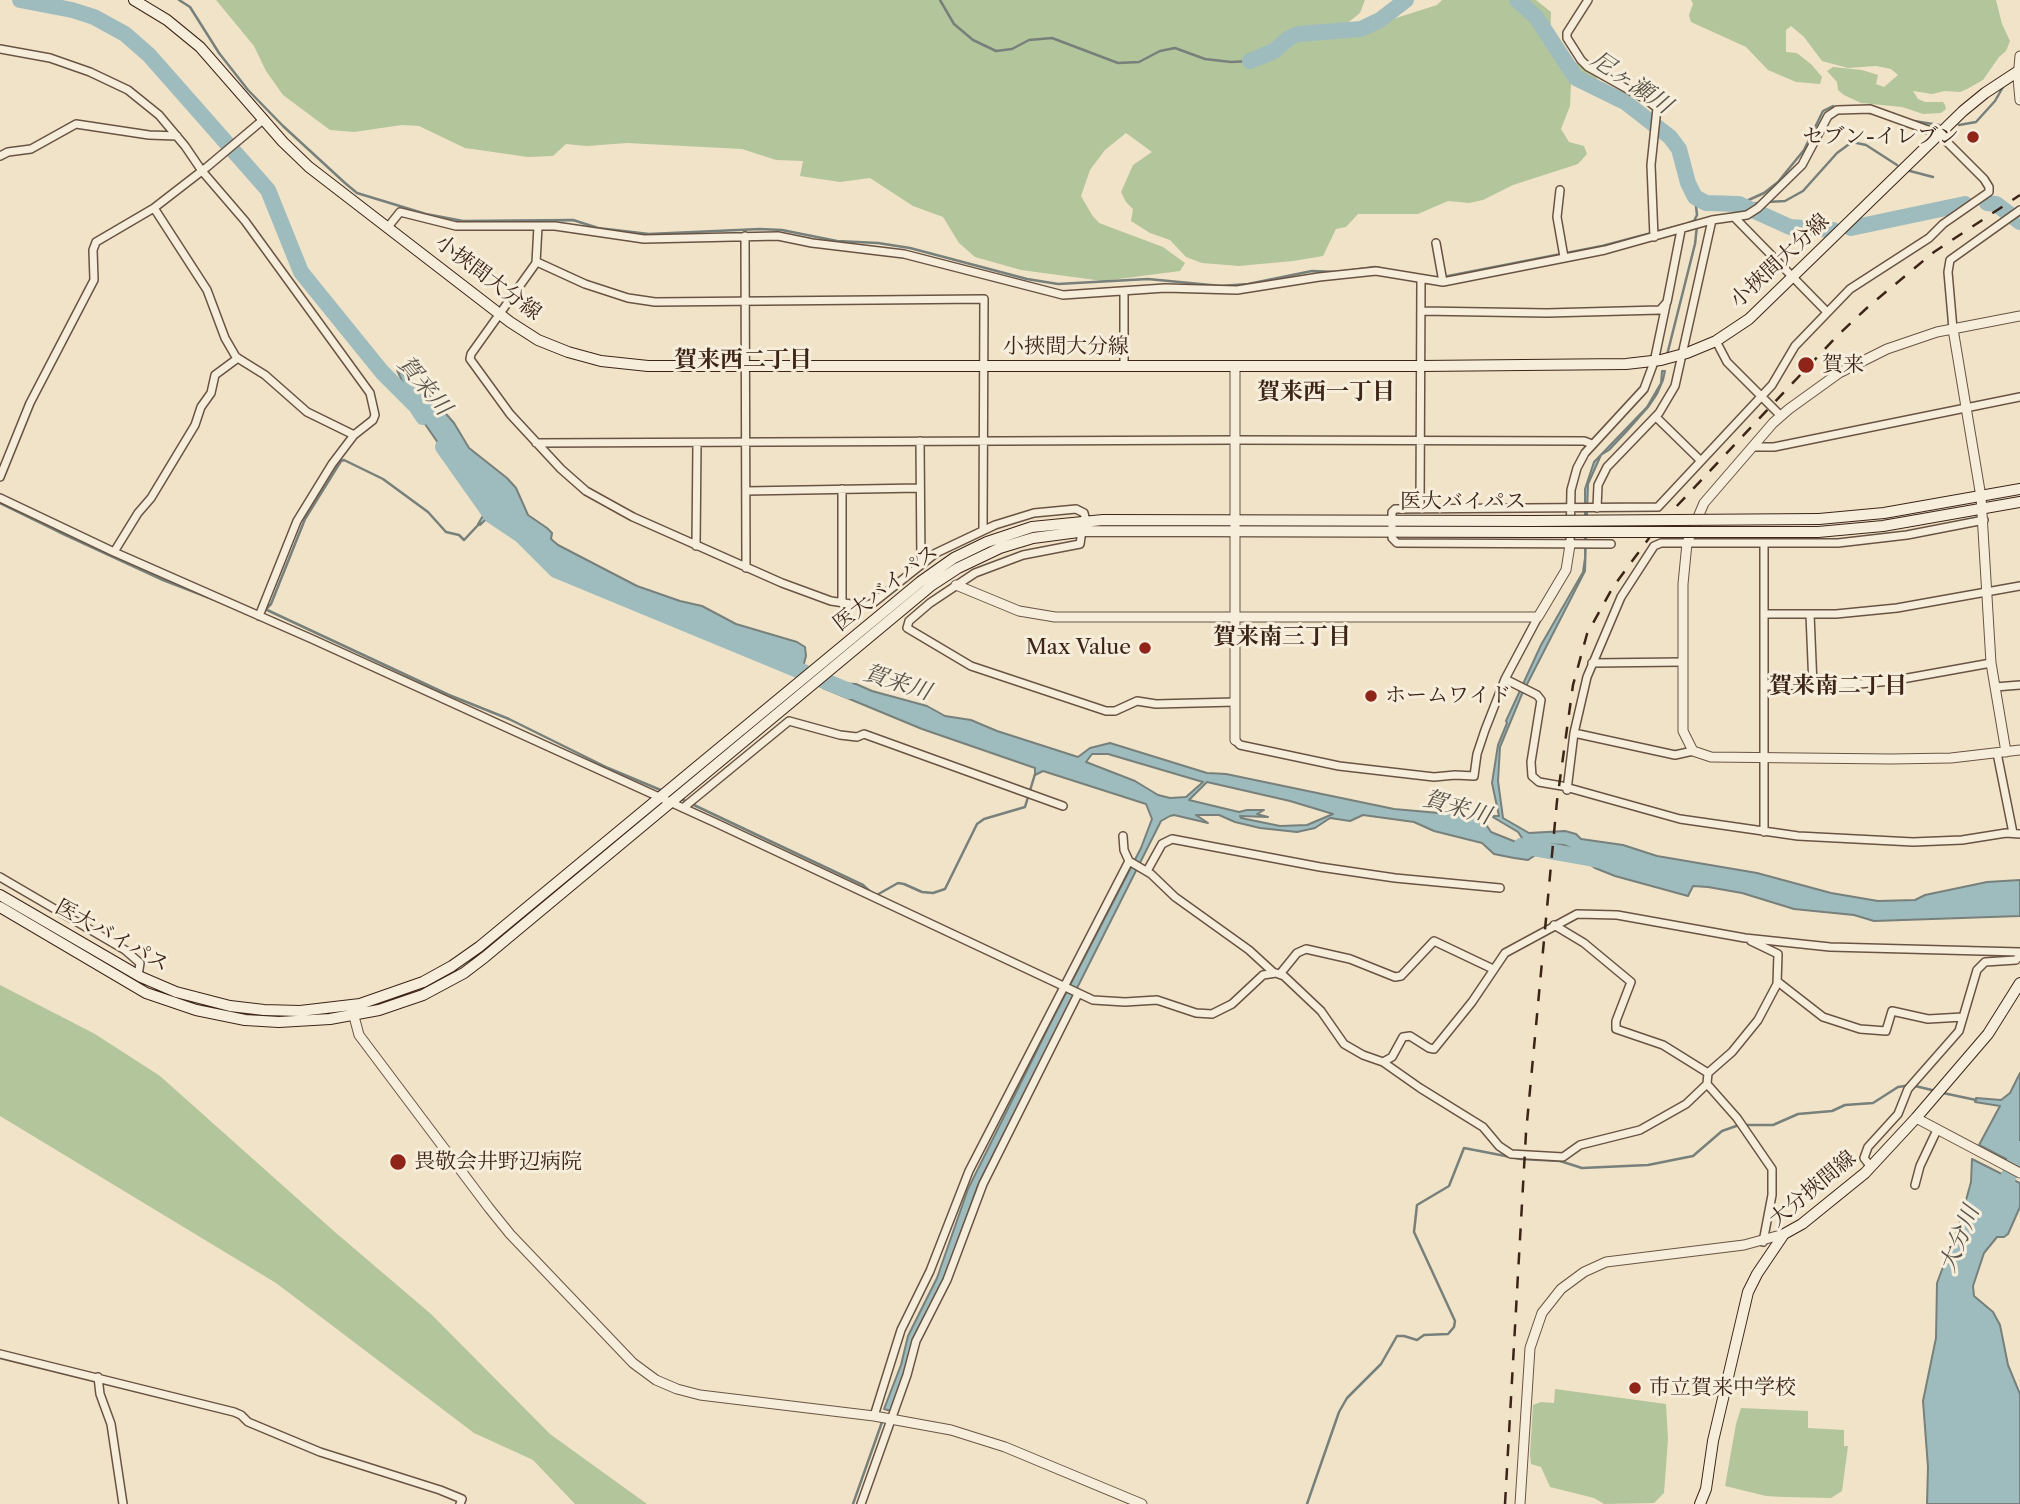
<!DOCTYPE html>
<meta charset="utf-8">
<style>
body{margin:0}
canvas{display:block;background:#f1e3c8}
</style>
<canvas width="2020" height="1504"></canvas>
<script>
const context = document.querySelector('canvas').getContext('2d');
context.lineJoin = 'round';
function paint(path, color) { context.fillStyle = color; context.fill(path, 'evenodd'); }
const poly = rows => new Path2D(rows.map(r => 'M' + r).join(''));
function strokePath(path, color, width, dash) { context.strokeStyle = color; context.lineWidth = width; context.lineCap = dash ? 'butt' : 'round'; context.setLineDash(dash || []); context.stroke(path); }
function label(font, color, halo, rows, align = 'center') {
  context.font = font + ' "Libre Caslon Text","Noto Serif JP",serif'; context.lineWidth = 6; context.setLineDash([]); context.textBaseline = 'middle'; context.strokeStyle = halo; context.fillStyle = color; for (const [text, x, y, turn = 0] of rows) {
    context.save(); context.translate(x, y); context.rotate((+turn || 0) * Math.PI / 180); context.textAlign = isNaN(turn) ? turn : align; if (halo) context.strokeText(text, 0, 0); context.fillText(text, 0, 0); context.restore();
  }
}
paint(poly([
 [216,0,1365,0,1360,13,1345,25,1393,19,1437,5,1442,0,1536,0,1551,12,1550,47,1593,73,1599,81,1590,84,1571,84,1570,106,1561,129,1569,142,1584,146,1587,154,1578,164,1513,185,1483,200,1469,203,1448,201,1418,214,1358,214,1346,227,1336,229,1323,256,1293,261,1239,266,1202,263,1186,257,1170,240,1150,233,1131,221,1133,209,1126,202,1121,192,1133,165,1152,152,1126,133,1105,150,1090,170,1081,196,1092,215,1099,223,1163,247,1185,263,1180,271,1103,281,1021,270,975,257,959,243,943,217,913,206,870,178,840,182,800,176,803,161,776,160,742,149,627,143,587,146,566,144,553,156,528,157,465,148,419,126,402,125,354,132,330,130,283,95,266,71,254,46],
 [1691,0,1996,0,2002,24,2010,41,2006,51,1999,57,1983,80,1967,89,1960,92,1945,91,1932,94,1913,91,1918,99,1925,102,1943,102,1945,105,1946,109,1941,113,1923,114,1902,107,1861,103,1844,95,1838,90,1837,82,1827,71,1833,67,1862,70,1878,75,1876,84,1884,87,1898,75,1891,69,1876,66,1848,68,1822,61,1804,37,1791,26,1786,30,1786,52,1797,53,1812,65,1822,77,1820,84,1796,82,1768,70,1746,47,1691,22,1689,15,1693,4],
 [0,985,95,1034,160,1076,336,1233,431,1314,550,1434,647,1504,575,1504,533,1460,474,1433,276,1283,0,1116],
 [1555,1389,1666,1404,1668,1439,1664,1493,1654,1503,1604,1504,1594,1498,1550,1487,1541,1467,1531,1464,1530,1455,1533,1405,1541,1402,1554,1403],
 [1741,1408,1808,1411,1808,1428,1844,1430,1844,1446,1848,1446,1842,1491,1831,1498,1783,1497,1766,1496,1725,1486,1736,1424]
]), '#b3c59b');
const water = poly([
 [397,370,426,391,454,423,469,448,507,478,516,488,528,515,547,528,552,533,551,539,558,545,637,586,680,601,702,606,736,624,797,642,805,647,806,656,803,667,795,672,725,639,725,635,719,632,641,604,542,559,531,550,521,532,495,511,480,525,478,524,490,504,445,453,416,411,397,370],
 [1662,371,1665,371,1663,380,1657,394,1649,406,1626,432,1609,450,1601,455,1588,484,1585,571,1522,694,1500,747,1498,781,1503,818,1529,833,1565,831,1576,834,1581,839,1623,845,1657,856,1757,873,1831,893,1878,901,1915,900,1925,895,1987,882,2020,880,2020,916,1874,921,1854,915,1794,909,1742,893,1708,887,1693,886,1688,896,1615,876,1595,868,1582,859,1575,850,1564,845,1544,844,1537,854,1528,860,1514,858,1494,854,1482,843,1434,831,1414,822,1363,815,1350,821,1330,818,1315,828,1297,832,1260,828,1235,822,1219,815,1196,815,1208,823,1174,815,1170,816,1161,821,978,1185,943,1282,917,1330,905,1373,891,1411,884,1409,901,1365,908,1336,937,1278,968,1189,1050,1024,1141,848,1152,819,1146,804,1043,771,1035,775,1035,768,922,729,823,688,832,679,839,683,856,684,872,691,927,706,945,716,971,720,997,731,1078,757,1090,748,1110,743,1207,773,1226,774,1394,809,1473,816,1485,823,1491,832,1516,842,1522,838,1518,832,1491,816,1499,816,1492,783,1498,745,1507,723,1506,721,1541,645,1583,572,1585,558,1585,489,1594,462,1647,407,1661,383,1662,371],
 [1092,754,1108,754,1203,782,1186,797,1170,798,1158,795,1135,781,1086,762,1092,754],
 [1207,782,1290,801,1333,814,1307,825,1280,826,1241,818,1240,816,1268,817,1257,814,1264,810,1247,810,1239,812,1189,800,1207,782],
 [2020,1073,2020,1166,1979,1145,2000,1106,1975,1102,1976,1098,2001,1100,2010,1093,2020,1073],
 [1972,1159,2020,1183,2020,1207,2008,1234,2004,1237,1997,1237,1984,1253,1973,1286,1974,1296,1993,1312,2000,1325,2008,1365,2020,1394,2020,1504,1927,1504,1928,1467,1923,1401,1936,1338,1937,1283,1960,1222,1971,1182,1972,1159]
]);
paint(water, '#9ebcbe');
strokePath(water, '#77807b', 2);
strokePath(poly([
 [179,0,190,7,219,53,248,90,283,126,345,183,357,193,426,214,463,221,573,220,598,228,649,234,760,229,782,230,837,241,878,243,910,248,1027,279,1058,284,1148,279,1221,286,1248,284,1312,271,1338,272,1375,267,1388,270],
 [940,0,954,24,973,40,996,51,1012,49,1029,40,1052,38,1118,63,1139,62,1160,51,1175,48,1205,59,1231,62,1250,61],
 [1862,112,1876,114],
 [1914,121,1939,125],
 [1959,125,1976,122,1995,101,2003,87],
 [1910,171,1933,177],
 [1767,202,1785,201,1803,191,1837,153,1852,142,1866,145,1897,165],
 [1742,203,1764,193,1778,182,1804,150,1823,111,1833,106],
 [1739,204,1760,203],
 [1689,223,1694,221,1697,215,1695,197],
 [1443,277,1602,246,1682,225],
 [1667,355,1695,244,1697,226],
 [0,503,59,532,163,580,220,602],
 [265,609,449,695,509,719,608,768,663,791],
 [266,609,271,604,305,519,341,461,344,460,383,479,428,512,446,532,459,535,464,540,480,523],
 [679,798,863,885,875,896,898,883,904,884,922,892,933,893,945,889,977,824,984,819,1025,807,1035,774],
 [1943,1093,1976,1100],
 [1746,1125,1773,1125,1798,1114,1832,1111,1845,1105,1873,1103,1898,1087,1911,1085,1936,1091],
 [853,1504,882,1422],
 [1307,1504,1339,1412,1347,1398,1381,1364,1397,1336,1404,1336,1417,1340,1424,1335,1448,1334,1454,1327,1455,1321,1414,1232,1417,1205,1449,1186,1464,1148,1521,1159,1560,1161,1582,1168,1648,1165,1693,1156,1722,1131,1739,1125]
]), '#77807b', 2.5);
strokePath(poly([
 [20,0,72,10,94,17,125,34,149,55,268,190,301,272,382,372,416,406,423,417],
 [1517,0,1536,17,1576,78,1625,102,1670,137,1679,149,1688,183,1695,197,1706,203,1739,204,1790,227,1833,230],
 [1250,61,1274,51,1289,38,1298,34,1361,29,1380,20,1406,0],
 [1987,203,1996,204,2020,222],
 [1851,228,1965,204],
 [443,447,491,515,521,535,556,570,849,691],
 [1521,846,1599,860],
 [2001,1195,2020,1149]
]), '#9ebcbe', 16);
const minor = poly([
 [1588,0,1567,33,1567,38,1581,60,1588,67,1647,100,1657,108,1651,165,1654,237],
 [0,49,50,58,90,72,128,90,159,115,185,146,202,171,245,221,370,393,375,415,373,420,354,435,332,464,297,521,259,616],
 [0,156,8,152,31,149,76,124,149,135,177,136],
 [1560,190,1557,217,1564,257],
 [154,208,207,290,225,338,236,357,265,375,307,412,354,435],
 [1735,218,1827,312],
 [538,226,536,263,471,354,470,359,510,414,561,469,586,491,633,517,782,583,831,601,864,606,873,603,936,553,995,525,1034,513,1076,509,1084,513,1086,521],
 [388,227,400,212,456,226,555,226,644,239,778,236,812,243,904,254,1063,295,1165,288,1237,290,1319,277,1376,271,1443,282,1605,250,1712,220,1747,215,1758,208,1802,165,1828,116,1837,110,1870,109,1939,134,1984,179,1989,187,1989,192,1943,224,1929,238,1850,289,1795,346,1772,385,1658,507,1395,509,1392,512,1392,538,1397,543,1611,544],
 [745,236,746,568],
 [1436,243,1443,282],
 [537,262,585,284,628,298,655,302,984,299,983,529],
 [1124,291,1124,366],
 [1421,311,1547,313,1660,310,1667,302,1681,230],
 [1953,329,1948,272,1950,260,2020,210],
 [1716,341,1727,362,1781,416],
 [1656,417,1701,461],
 [920,441,921,564],
 [536,443,1235,440,1584,441,1592,444],
 [1753,447,1774,447,2020,397],
 [0,477,30,403,94,280,93,250,96,242,154,208,207,167,264,119],
 [842,489,842,603],
 [746,491,920,488],
 [0,498,114,552,312,639,716,823,1093,1000,1125,1002,1157,1000,1196,1013,1212,1014,1232,1004,1263,975,1276,973,1284,976,1321,1011,1344,1044,1363,1055,1383,1062,1392,1057,1403,1037,1410,1036,1429,1048,1434,1049,1472,1002,1505,953,1577,914,1617,915,1745,938,1830,947,2020,952],
 [1420,508,1421,280],
 [1597,508,1598,485,1607,467,1659,413,1675,386,1712,220],
 [1082,531,1080,544,1023,555,975,573,930,603,909,621,907,628,971,666,1106,711,1115,711,1137,701,1156,704,1235,702],
 [1570,545,1571,490,1577,468,1585,453,1644,389,1654,362,1666,305],
 [696,546,697,443],
 [114,552,138,513,151,498,195,425,201,407,211,393,215,375,238,358],
 [1764,614,1836,614,1897,608,2020,586],
 [1810,614,1813,686],
 [1592,663,1683,662],
 [1505,679,1537,695,1541,700,1531,762,1532,776,1539,782,1562,786,1680,819,1798,836,1913,842,1962,840,2006,833,2020,834],
 [1764,686,1859,684,1891,681,1991,663],
 [1995,687,2020,685],
 [1574,733,1675,755,1693,751],
 [1235,740,1240,745,1339,766,1434,777,1455,775,1474,776,1477,754,1485,730,1505,679,1538,617],
 [1997,753,2013,833],
 [1567,790,1574,733,1587,677,1621,597,1654,546,1661,543,1838,543,1907,535,1984,520],
 [683,808,789,721,840,735,857,737,864,734,1063,806],
 [1764,832,1764,544],
 [1123,836,1124,850,1129,861,1151,874,1175,897,1249,950,1273,972],
 [1147,871,1162,844,1172,839,1320,867,1395,878,1500,888],
 [0,877,125,950,140,963,138,976],
 [1280,974,1297,953,1306,949,1350,959,1395,977,1401,976,1434,941,1493,969],
 [1778,982,1823,1017,1860,1029,1886,1031,1892,1011,1928,1019,1963,1017],
 [1383,1062,1420,1088,1483,1127,1499,1146,1511,1154,1563,1157,1580,1145,1640,1130,1686,1104,1707,1084,1708,1073,1663,1045,1616,1029,1616,1021,1631,982,1584,943,1554,925],
 [1708,1073,1732,1052,1758,1020,1777,984,1778,954,1751,941],
 [1707,1084,1737,1118,1772,1169,1772,1195,1763,1242],
 [1871,1167,1864,1158,1868,1147,1898,1114,1908,1089,1959,1031,1977,970,1985,962,2016,960,2020,955],
 [1915,1185,1920,1166,1937,1130],
 [0,1354,234,1412,241,1415,248,1422,320,1452,440,1490,462,1499,460,1504],
 [98,1377,100,1394,111,1424,123,1504],
 [874,1416,901,1330,930,1271,969,1171,1129,861],
 [861,1504,907,1375,916,1341,947,1280,983,1184,1078,994]
]);
const tertiary = poly([
 [2020,56,2018,78,2020,100],
 [2020,316,1937,332,1887,349,1839,373,1789,409,1773,423,1704,503,1687,543,1683,584,1683,731,1693,751,1711,757,1891,759,1951,758,2020,750],
 [1953,329,1981,497,1991,663,2006,752],
 [1235,366,1235,740],
 [956,585,1019,611,1055,617,1538,617,1566,570,1570,545],
 [352,1009,359,1035,489,1208,510,1234,633,1363,656,1380,677,1389,700,1395,874,1416,951,1430,1005,1447,1142,1504],
 [1916,1118,2020,1173],
 [1520,1504,1530,1348,1542,1313,1561,1289,1584,1272,1606,1262,1744,1245,1784,1234]
]);
const secondary = poly([
 [134,0,167,20,200,47,283,142,309,167,510,322,538,340,568,352,601,361,648,366,1421,366,1626,364,1661,360,1687,353,1716,341,1749,319,1963,111,1985,93,2020,70],
 [1819,519,1884,513,2020,489],
 [1818,532,1883,526,2020,502],
 [0,895,141,977,176,992,230,1006,264,1010,300,1011,360,1004,423,982,452,966,479,947,920,582,954,558,987,542,1032,527,1103,520,1533,521],
 [0,907,146,993,196,1010,245,1020,279,1022,330,1019,379,1010,423,995,464,973,485,957,932,585,958,568,1000,548,1033,538,1086,531,1533,532],
 [1700,1504,1706,1489,1713,1441,1748,1292,1757,1274,1784,1234,1802,1224,1865,1173,1916,1118,1988,1034,2020,983]
]);
strokePath(minor, '#695443', 10);
strokePath(tertiary, '#695443', 11);
strokePath(secondary, '#3c2517', 12);
strokePath(minor, '#f6eddb', 7);
strokePath(tertiary, '#f6eddb', 9);
strokePath(secondary, '#f6eddb', 10);
strokePath(poly([
 [1505,1504,1526,1133,1557,801,1573,685,1587,634,1613,587,1658,526,1837,336,1869,306,1934,252,2020,195]
]), '#3c2517', 2.5, [12, 12]);
const secondaryBridge = poly([
 [1533,521,1819,519],
 [1533,532,1818,532]
]);
strokePath(secondaryBridge, '#3c2517', 12, []);
strokePath(secondaryBridge, '#f6eddb', 10);
for (const [x, y, r, color] of [
 [1973,137,7,"#8f2418"],
 [1806,365,9,"#8f2418"],
 [1145,648,7,"#8f2418"],
 [1371,696,7,"#8f2418"],
 [398,1162,9,"#8f2418"],
 [1635,1388,7,"#8f2418"]
]) { const dot = new Path2D(); dot.arc(x, y, r, 0, 2 * Math.PI); context.fillStyle = color; context.fill(dot); strokePath(dot, '#f6eddb', 2.5); }
label('21px', '#3c2517', '#f6eddb', [
 ["セブン-イレブン",1959,137,"right"],
 ["賀来",1822,365],
 ["Max Value",1131,648,"right"],
 ["ホームワイド",1385,696],
 ["畏敬会井野辺病院",414,1162],
 ["市立賀来中学校",1649,1388]
], 'left');
label('21px', '#3c2517', '#f6eddb', [
 ["小挾間大分線",1780,261,-43],
 ["小挾間大分線",488,278,37],
 ["小挾間大分線",1066,347],
 ["医大バイパス",1463,502],
 ["医大バイパス",886,588,-38],
 ["医大バイパス",112,936,29],
 ["大分挾間線",1813,1189,-40]
]);
label('italic 23px', '#595249', '#f6eddb', [
 ["尼ヶ瀬川",1631,83,34],
 ["賀来川",424,386,50],
 ["賀来川",897,683,18],
 ["賀来川",1457,808,16],
 ["大分川",1960,1239,-68]
]);
label('bold 23px', '#3c2517', '#f6eddb', [
 ["賀来西二丁目",743,360],
 ["賀来西一丁目",1326,392],
 ["賀来南三丁目",1282,637],
 ["賀来南二丁目",1838,686]
]);
</script>
